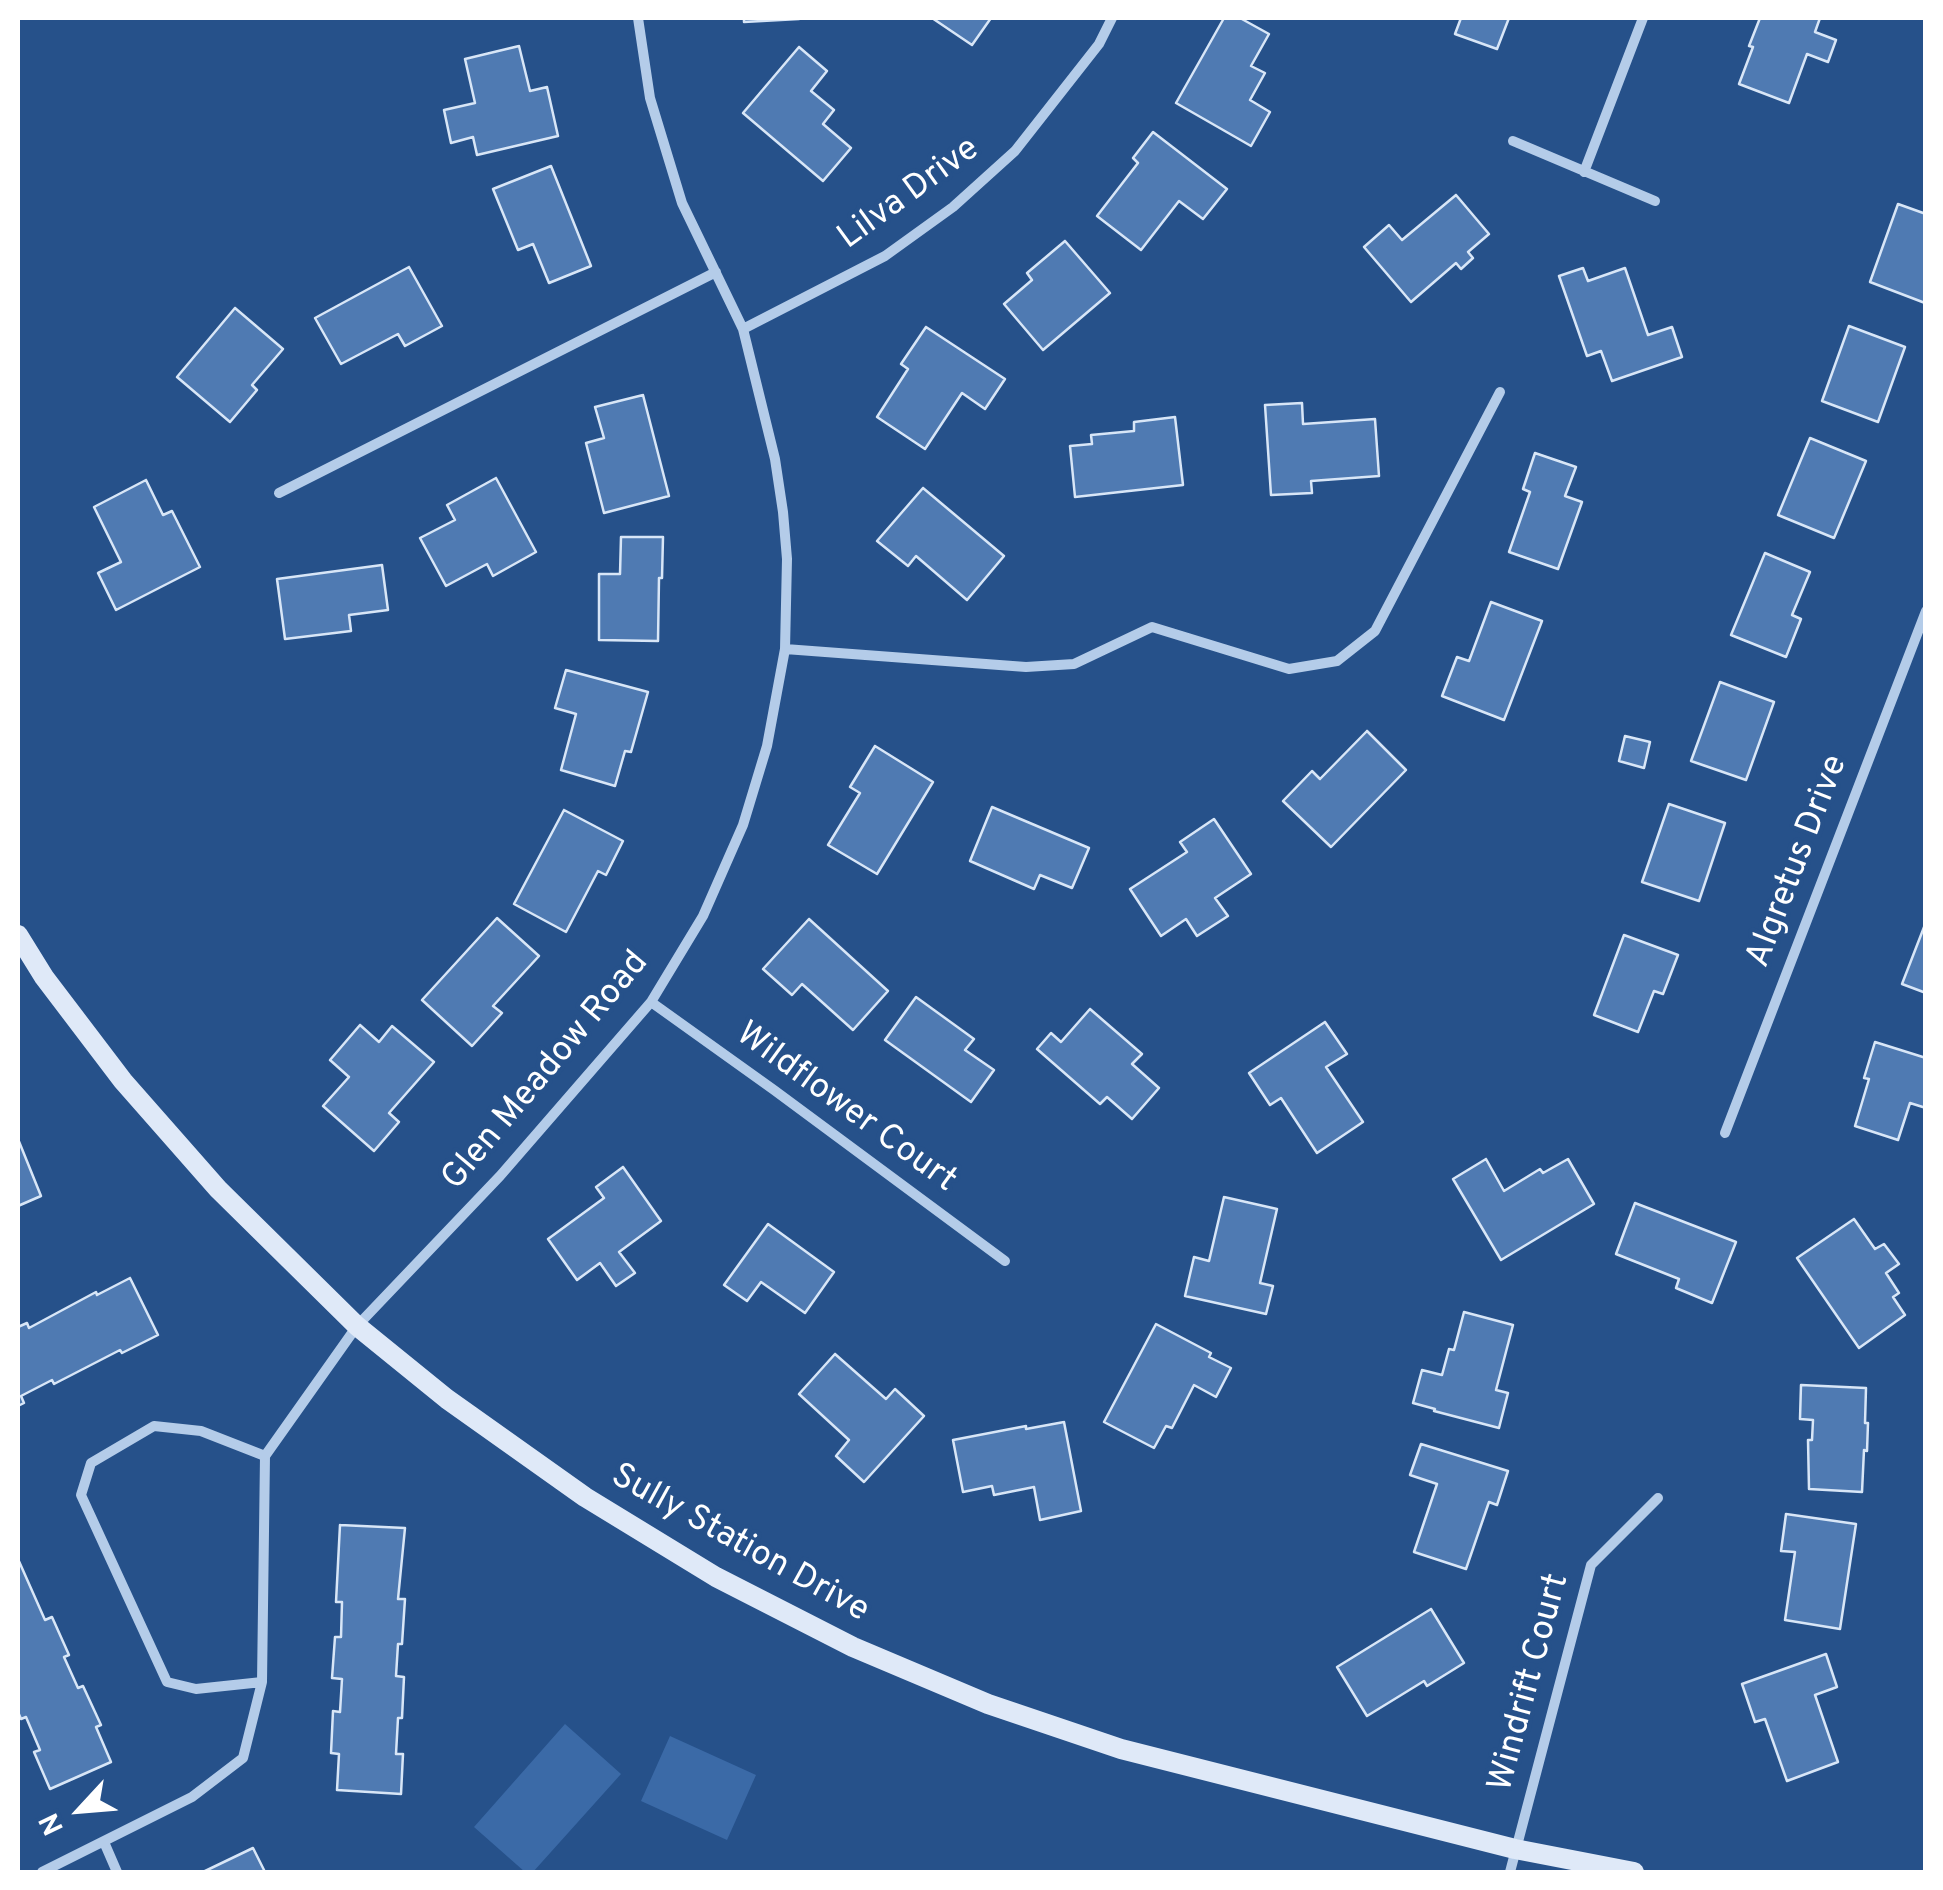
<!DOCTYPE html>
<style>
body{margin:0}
#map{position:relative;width:1943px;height:1890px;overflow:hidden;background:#26518a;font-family:Overpass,sans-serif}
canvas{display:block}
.frame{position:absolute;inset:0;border:20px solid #fff;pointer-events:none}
.north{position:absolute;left:30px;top:1760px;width:100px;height:100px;-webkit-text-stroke:8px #26518a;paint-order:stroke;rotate:244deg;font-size:28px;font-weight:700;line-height:40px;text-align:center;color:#fff}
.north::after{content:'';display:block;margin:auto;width:35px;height:45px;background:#fff;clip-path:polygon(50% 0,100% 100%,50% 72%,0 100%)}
</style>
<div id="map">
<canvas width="1943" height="1890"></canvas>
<div class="frame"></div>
<div class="north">N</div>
</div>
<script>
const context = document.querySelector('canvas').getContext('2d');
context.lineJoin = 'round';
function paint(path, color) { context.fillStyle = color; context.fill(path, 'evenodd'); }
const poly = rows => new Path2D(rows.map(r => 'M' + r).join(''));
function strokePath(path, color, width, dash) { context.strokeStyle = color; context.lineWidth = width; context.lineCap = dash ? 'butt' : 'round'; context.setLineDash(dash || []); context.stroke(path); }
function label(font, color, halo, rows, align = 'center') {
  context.font = font + ' Overpass,sans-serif'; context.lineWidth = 9; context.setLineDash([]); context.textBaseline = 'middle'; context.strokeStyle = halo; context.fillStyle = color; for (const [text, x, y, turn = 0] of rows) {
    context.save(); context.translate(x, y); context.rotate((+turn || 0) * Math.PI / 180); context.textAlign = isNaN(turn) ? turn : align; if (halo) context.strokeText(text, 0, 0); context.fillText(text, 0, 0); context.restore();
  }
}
paint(poly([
 [565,1724,621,1774,533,1872,525,1872,474,1827],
 [670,1736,756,1775,727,1840,641,1801]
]), '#3b6aa7');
const building = poly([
 [744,18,799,18,799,19,744,22,744,18],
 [932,18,991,18,972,45,932,18],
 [1224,18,1240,18,1269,34,1251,66,1265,73,1250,100,1270,112,1251,146,1176,103,1224,18],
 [1461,18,1509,18,1497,49,1455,34,1461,18],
 [1760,18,1820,18,1815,32,1836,40,1828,62,1807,54,1789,103,1739,84,1753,47,1749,46,1760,18],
 [519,46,530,91,547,87,558,136,477,155,473,137,451,143,444,110,475,103,465,59,519,46],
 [799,47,827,71,811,91,834,110,823,124,851,148,823,181,743,113,799,47],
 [1153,132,1227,189,1203,219,1179,201,1141,250,1097,216,1138,163,1133,158,1153,132],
 [551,166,591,266,549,283,533,244,518,250,493,189,551,166],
 [1456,195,1489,234,1468,252,1473,258,1461,269,1456,263,1411,302,1364,247,1389,225,1402,240,1456,195],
 [1898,204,1926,214,1925,303,1870,282,1898,204],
 [1065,241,1110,293,1043,350,1004,304,1032,280,1027,273,1065,241],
 [409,267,442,326,405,346,398,334,341,364,315,318,409,267],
 [1583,268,1588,281,1625,268,1648,335,1672,327,1682,357,1612,381,1601,351,1587,356,1559,276,1583,268],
 [235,308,283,349,252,385,257,390,230,422,177,377,235,308],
 [1849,326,1905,347,1878,422,1822,401,1849,326],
 [926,327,1005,379,985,409,962,393,925,449,877,417,908,369,901,364,926,327],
 [643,395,669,496,604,513,586,443,604,438,595,407,643,395],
 [1302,403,1303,424,1375,419,1379,476,1311,481,1312,493,1271,495,1265,405,1302,403],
 [1175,417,1183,485,1075,497,1070,446,1092,444,1091,435,1134,431,1134,422,1175,417],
 [1810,438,1866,461,1834,538,1778,515,1810,438],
 [1535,453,1576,467,1565,496,1582,502,1558,569,1509,552,1530,492,1523,489,1535,453],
 [496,478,536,552,493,576,487,564,446,586,420,538,455,520,447,505,496,478],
 [146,480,163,515,172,511,200,567,116,610,98,573,121,562,94,507,146,480],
 [923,488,1004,556,967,600,916,556,908,566,877,541,923,488],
 [621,537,663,537,662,578,659,578,658,641,599,640,599,574,620,574,621,537],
 [1765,553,1810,572,1792,615,1801,619,1786,657,1731,635,1765,553],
 [382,565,388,610,349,615,351,631,285,639,277,579,382,565],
 [1491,602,1542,621,1504,720,1442,696,1457,657,1469,661,1491,602],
 [566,670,648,692,631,752,625,751,615,786,561,770,576,714,555,708,566,670],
 [1720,682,1774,702,1746,780,1691,761,1720,682],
 [1367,731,1406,770,1331,847,1283,801,1312,771,1320,779,1367,731],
 [1625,736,1650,742,1644,768,1619,761,1625,736],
 [875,746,933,782,877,874,828,845,860,793,850,787,875,746],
 [1669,804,1725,823,1699,901,1642,882,1669,804],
 [992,807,1089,848,1072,888,1040,875,1034,889,970,861,992,807],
 [564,810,623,841,606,875,598,871,566,932,514,904,564,810],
 [1214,819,1251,874,1215,898,1228,916,1197,936,1186,919,1161,936,1130,889,1187,852,1180,842,1214,819],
 [497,918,539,956,493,1006,502,1013,472,1046,422,1000,497,918],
 [809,919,888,991,853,1030,802,984,792,995,763,969,809,919],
 [1926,922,1926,993,1902,984,1926,922],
 [1624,935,1678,955,1663,994,1654,991,1638,1032,1594,1015,1624,935],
 [916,997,974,1039,965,1050,994,1070,971,1102,885,1040,916,997],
 [1090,1009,1142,1054,1132,1064,1159,1088,1132,1119,1107,1097,1100,1104,1037,1049,1051,1033,1061,1042,1090,1009],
 [1325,1022,1347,1054,1326,1067,1363,1122,1317,1153,1281,1098,1270,1105,1249,1073,1325,1022],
 [360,1025,379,1042,392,1026,434,1062,389,1113,399,1122,374,1151,323,1106,349,1077,330,1060,360,1025],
 [1875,1042,1926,1058,1926,1108,1910,1103,1898,1140,1855,1126,1869,1079,1864,1078,1875,1042],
 [18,1139,41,1196,18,1206,18,1139],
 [1486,1159,1504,1191,1540,1169,1543,1173,1568,1159,1594,1204,1501,1260,1453,1179,1486,1159],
 [623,1167,661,1221,619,1252,635,1273,616,1286,600,1263,577,1280,548,1239,604,1198,596,1187,623,1167],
 [1224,1197,1277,1209,1260,1283,1273,1286,1266,1314,1185,1296,1194,1257,1209,1261,1224,1197],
 [1635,1203,1736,1242,1712,1303,1676,1288,1679,1279,1616,1254,1635,1203],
 [1854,1219,1875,1249,1884,1244,1899,1264,1886,1273,1899,1293,1893,1297,1905,1315,1859,1348,1797,1258,1854,1219],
 [768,1224,834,1272,805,1313,761,1282,747,1301,724,1285,768,1224],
 [130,1278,158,1335,122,1353,120,1350,54,1384,52,1380,21,1396,24,1403,18,1406,18,1327,27,1323,29,1328,96,1292,97,1295,130,1278],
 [1464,1312,1513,1325,1496,1390,1508,1393,1499,1428,1434,1411,1435,1409,1413,1403,1422,1370,1442,1375,1449,1349,1454,1350,1464,1312],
 [1156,1324,1211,1353,1209,1357,1231,1368,1216,1397,1194,1385,1172,1428,1166,1426,1154,1448,1104,1422,1156,1324],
 [835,1354,886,1399,895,1389,924,1416,864,1482,836,1456,849,1440,799,1394,835,1354],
 [1801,1385,1866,1388,1865,1423,1868,1423,1867,1451,1864,1450,1862,1492,1809,1489,1808,1440,1812,1440,1813,1420,1800,1419,1801,1385],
 [1064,1422,1081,1511,1040,1520,1034,1487,994,1495,992,1486,963,1492,953,1440,1026,1426,1026,1429,1064,1422],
 [1421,1444,1508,1471,1497,1505,1489,1502,1466,1569,1414,1552,1437,1484,1410,1475,1421,1444],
 [1786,1514,1856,1524,1840,1629,1785,1620,1795,1552,1781,1551,1786,1514],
 [340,1525,405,1528,398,1599,405,1599,402,1644,398,1644,396,1676,404,1677,402,1718,398,1718,396,1754,403,1754,401,1794,337,1790,339,1754,331,1753,333,1711,340,1712,342,1679,332,1678,335,1637,341,1637,342,1602,336,1602,340,1525],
 [18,1559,45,1620,52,1617,69,1655,64,1657,78,1688,83,1686,101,1725,96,1727,111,1762,50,1789,34,1752,40,1750,26,1717,21,1719,18,1712,18,1559],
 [1431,1609,1464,1663,1427,1686,1424,1681,1367,1716,1337,1667,1431,1609],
 [1826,1654,1837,1687,1815,1695,1838,1762,1787,1781,1765,1719,1755,1722,1742,1684,1826,1654],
 [253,1848,265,1872,203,1872,253,1848]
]);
paint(building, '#4f7ab2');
strokePath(building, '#d8e6f7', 2.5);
strokePath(poly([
 [1513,141,1655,201],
 [1584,172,1643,18],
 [743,329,885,256,953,207,1015,151,1099,44,1112,18],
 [279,493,716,272],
 [785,649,1026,667,1074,664,1152,627,1289,669,1337,661,1375,631,1500,392],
 [651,1002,774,1090,1005,1261],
 [1725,1133,1926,611],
 [262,1682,196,1689,167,1682,81,1495,91,1463,154,1426,201,1431,265,1456],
 [104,1842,117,1872],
 [42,1872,192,1797,243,1758,262,1682,265,1456,357,1326,500,1176,651,1002,703,916,743,825,767,746,785,649,787,559,783,512,775,459,743,329,682,203,650,98,638,18],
 [1510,1872,1591,1565,1658,1498]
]), '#b4cce9', 10);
strokePath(poly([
 [18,935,44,977,123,1081,218,1189,357,1326,447,1399,585,1497,716,1577,853,1647,988,1704,1121,1749,1515,1849,1634,1872]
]), '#dfe9f8', 20);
label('35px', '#fff', '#26518a', [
 ["Lilva Drive",910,195,-36],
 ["Algretus Drive",1799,862,-69],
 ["Glen Meadow Road",547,1072,-50],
 ["Wildflower Court",845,1109,36],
 ["Sully Station Drive",739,1545,29],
 ["Windrift Court",1531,1683,-75]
]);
</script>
